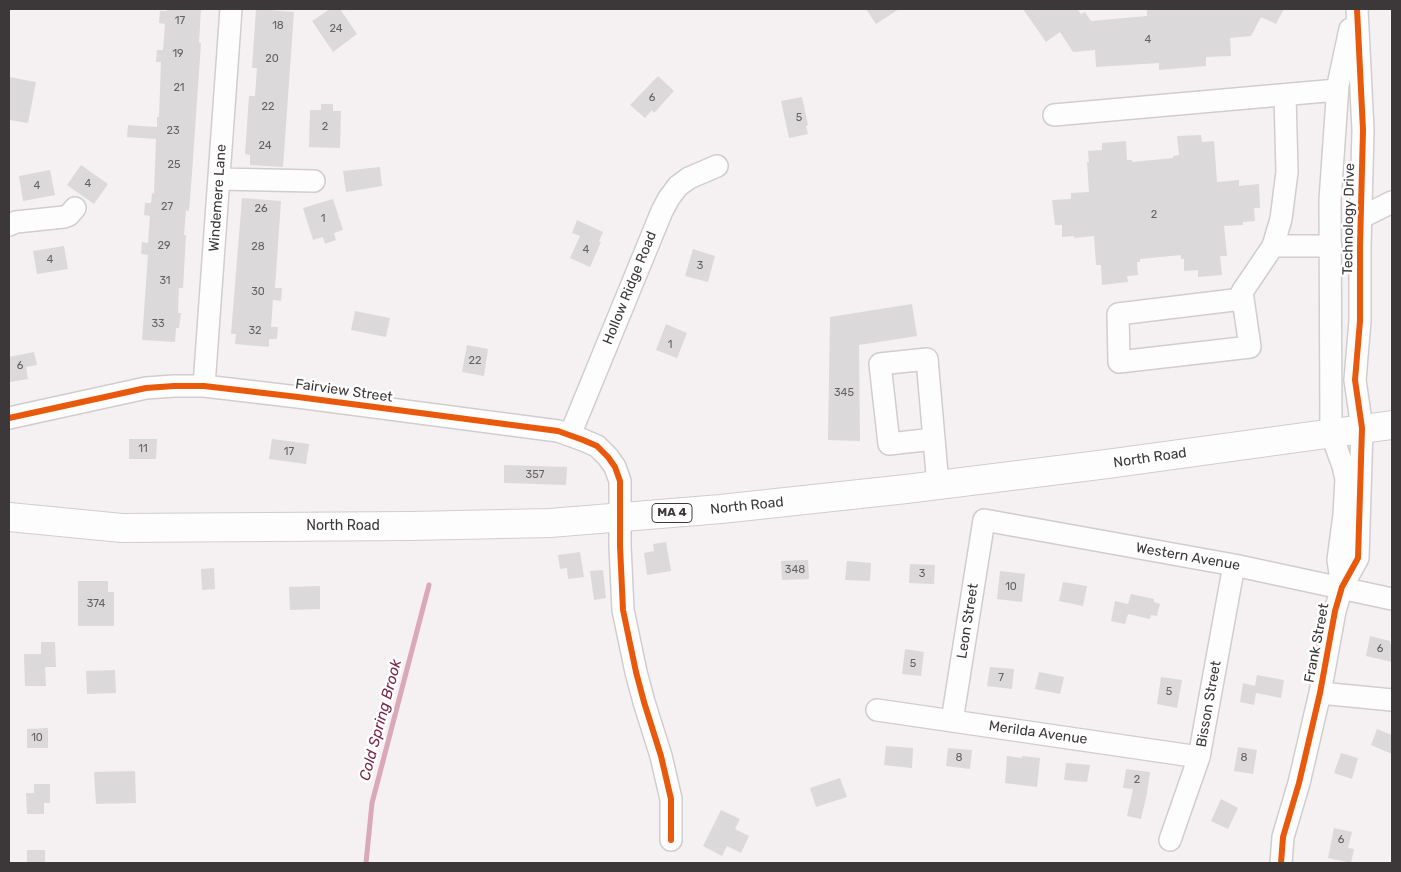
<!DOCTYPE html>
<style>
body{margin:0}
#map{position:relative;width:1401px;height:872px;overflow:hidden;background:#f5f0f2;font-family:Rubik,sans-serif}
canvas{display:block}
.frame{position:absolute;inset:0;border:10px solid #3c3839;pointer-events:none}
</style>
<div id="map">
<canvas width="1401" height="872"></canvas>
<div class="frame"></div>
</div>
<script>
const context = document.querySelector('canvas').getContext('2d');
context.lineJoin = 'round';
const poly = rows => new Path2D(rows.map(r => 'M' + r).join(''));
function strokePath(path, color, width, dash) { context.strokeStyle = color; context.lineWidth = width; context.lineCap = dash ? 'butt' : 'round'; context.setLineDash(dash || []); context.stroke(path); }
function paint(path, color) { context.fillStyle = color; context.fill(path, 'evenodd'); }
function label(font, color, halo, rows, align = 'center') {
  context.font = font + ' Rubik,sans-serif'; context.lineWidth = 5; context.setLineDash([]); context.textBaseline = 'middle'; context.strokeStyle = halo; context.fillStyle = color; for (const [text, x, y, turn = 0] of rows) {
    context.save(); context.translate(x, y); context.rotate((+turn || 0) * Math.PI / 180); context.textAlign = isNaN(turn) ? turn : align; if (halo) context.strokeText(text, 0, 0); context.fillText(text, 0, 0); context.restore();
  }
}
strokePath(poly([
 [366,863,372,803,429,585]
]), '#dba8b9', 5);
paint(poly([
 [167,9,201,9,199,43,201,43,192,173,189,211,186,210,184,235,186,235,183,288,179,288,178,313,181,313,179,328,176,328,175,342,142,340,148,255,141,254,142,242,148,243,150,216,144,215,145,203,151,203,152,193,154,194,156,139,127,137,128,125,157,127,157,117,159,117,161,62,156,62,157,50,163,50,165,24,159,23,160,11,167,11],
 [256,9,294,12,283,167,250,165,250,155,245,154,249,96,255,96,257,68,252,68],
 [330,9,340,9,357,34,333,52,312,21],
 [866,9,899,9,876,24],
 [1023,9,1077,9,1081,14,1085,12,1091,21,1147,16,1147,9,1284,9,1276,24,1261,17,1251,36,1230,38,1231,56,1206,57,1206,66,1159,70,1159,63,1096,67,1095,50,1073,52,1060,32,1046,42],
 [658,76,674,91,654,113,652,110,645,118,630,105],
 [9,77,36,82,28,123,9,120],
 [802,97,808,125,806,126,808,134,789,138,781,101],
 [321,104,333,104,333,111,341,111,340,148,309,147,310,110,321,110],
 [1201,135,1202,142,1214,141,1217,182,1239,180,1239,186,1259,184,1260,208,1254,208,1255,221,1243,222,1243,225,1224,226,1227,256,1220,256,1222,275,1198,277,1198,270,1184,271,1184,259,1181,259,1181,255,1140,259,1140,262,1137,262,1138,275,1127,276,1128,282,1102,285,1101,265,1096,265,1094,236,1074,238,1074,236,1062,237,1062,225,1055,225,1052,200,1071,199,1071,193,1089,192,1087,162,1089,162,1088,151,1102,150,1102,143,1126,141,1127,160,1132,160,1132,162,1173,158,1173,156,1179,155,1177,136],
 [81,165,108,184,94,204,67,185],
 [380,167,382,186,346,192,343,171],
 [50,170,55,195,23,201,19,176],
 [242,198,281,201,275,288,282,288,281,301,273,300,271,327,278,327,277,339,269,339,269,347,235,344,236,334,231,334],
 [333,199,343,230,334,233,336,240,325,244,323,237,313,240,303,208],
 [577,220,603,232,599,241,601,242,590,267,570,258,580,236,572,233],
 [64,246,68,269,37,274,33,251],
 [693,249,715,256,708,282,685,276],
 [912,304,917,336,859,345,860,441,828,440,830,317],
 [355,311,390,318,386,337,351,330],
 [666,324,687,333,677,358,656,350],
 [467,345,488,349,484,376,462,372],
 [34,352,37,365,26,367,28,379,10,382,9,357],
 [129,439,157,439,156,459,129,459],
 [272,439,309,444,306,464,269,459],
 [504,465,567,467,566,485,504,483],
 [666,542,671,571,647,575,644,553,654,551,653,544],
 [580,552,584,577,568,579,567,568,560,569,558,555],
 [808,560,809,579,782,580,781,561],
 [847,561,871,563,870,581,845,580],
 [910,564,935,565,934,584,909,583],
 [214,568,215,589,202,590,201,569],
 [603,570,606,598,594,600,590,571],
 [1000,571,1025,574,1022,602,997,599],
 [78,581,108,581,108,592,114,592,114,626,78,626],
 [1063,582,1087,586,1083,606,1059,601],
 [320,586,320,609,290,610,289,587],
 [1131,594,1154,599,1154,602,1160,604,1157,616,1151,615,1150,619,1128,614,1125,624,1111,621,1115,601,1128,604],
 [1370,636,1390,641,1390,644,1392,644,1392,662,1366,656],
 [41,642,55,642,56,667,45,667,46,686,25,686,24,654,41,654],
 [905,649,924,652,921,676,902,674],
 [990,667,1014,669,1012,689,987,686],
 [115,670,116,693,87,694,86,671],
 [1039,672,1064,677,1060,694,1035,689],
 [1257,675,1284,680,1281,698,1256,693,1254,705,1240,702,1243,683,1255,686],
 [1161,677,1182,680,1177,708,1157,704],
 [48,728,48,748,27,748,27,729],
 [1377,729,1392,735,1392,754,1371,745],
 [886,746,913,748,912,768,884,765],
 [1238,747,1257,750,1253,774,1234,771],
 [948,748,972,750,970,769,946,766],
 [1341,753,1358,758,1352,779,1334,773],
 [1007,756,1022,758,1022,756,1040,758,1037,787,1005,783],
 [1066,763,1090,765,1087,782,1064,780],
 [1126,769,1150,772,1147,793,1141,819,1127,816,1133,789,1123,788],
 [135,771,136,803,96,804,94,772],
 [840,778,847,797,816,807,810,788],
 [34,784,50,784,50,803,44,803,44,814,27,814,26,793,34,793],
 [1221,799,1238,808,1228,829,1211,821],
 [721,810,740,819,735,829,749,836,741,853,727,846,722,856,703,846],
 [1334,828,1352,832,1348,848,1354,849,1351,863,1328,858],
 [27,850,45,850,45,863,27,863]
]), '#dcd9da');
const minor = poly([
 [1054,115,1337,90],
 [219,179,314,181],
 [1360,218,1392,202],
 [9,225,16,222,64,217,69,215,75,208],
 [1273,246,1281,219,1287,172,1285,95],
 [1242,299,1118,314,1119,362,1250,347,1242,292,1273,246,1331,246],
 [204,386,231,9],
 [9,418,146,388,174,386,204,386,298,397,558,431,583,440,597,446,608,457,615,467,620,481,620,546,623,610,636,672,644,702,661,756,671,799,671,840],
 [570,435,662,211,669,198,678,186,689,178,717,166],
 [934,439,889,444,880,364,927,359,934,439,938,485],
 [1342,587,1338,560,1344,515,1346,479,1343,466,1331,433,1330,200,1338,85,1350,29],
 [1320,693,1392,700],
 [877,710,1199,757],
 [952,721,984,520,1234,565,1392,599],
 [1170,840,1199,757,1234,565],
 [1281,863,1283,837,1299,783,1320,693,1335,611,1342,587,1358,558,1362,428,1355,380,1360,321,1360,246,1363,130,1357,9]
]);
const major = poly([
 [9,517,122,528,411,526,550,523,721,509,906,489,1107,464,1392,425]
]);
strokePath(minor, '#d1cdce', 24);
strokePath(major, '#d1cdce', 30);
strokePath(minor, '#fefdfd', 21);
strokePath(major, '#fefdfd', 28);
strokePath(poly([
 [9,418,146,388,174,386,204,386,298,397,558,431,583,440,597,446,608,457,615,467,620,481,620,546,623,610,636,672,644,702,661,756,671,799,671,840],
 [1281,863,1283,837,1299,783,1320,693,1335,611,1342,587,1358,558,1362,428,1355,380,1360,321,1360,246,1363,130,1357,9]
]), '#e8590c', 6);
label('11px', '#666263', null, [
 ["17",180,21],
 ["18",278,26],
 ["24",336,29],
 ["4",1148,40],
 ["19",178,54],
 ["20",272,59],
 ["21",179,88],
 ["6",652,98],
 ["22",268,107],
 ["5",799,118],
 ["2",325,127],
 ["23",173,131],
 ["24",265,146],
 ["25",174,165],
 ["4",88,184],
 ["4",37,186],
 ["27",167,207],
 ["26",261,209],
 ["2",1154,215],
 ["1",323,219],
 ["29",164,246],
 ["28",258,247],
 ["4",586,250],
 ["4",50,260],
 ["3",700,266],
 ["31",165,281],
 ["30",258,292],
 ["33",158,324],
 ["32",255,331],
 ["1",670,345],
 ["22",475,361],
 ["6",20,366],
 ["345",844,393],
 ["11",143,449],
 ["17",289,452],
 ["357",535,475],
 ["348",795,570],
 ["3",922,574],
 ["10",1011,587],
 ["374",96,604],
 ["6",1380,649],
 ["5",913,664],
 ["7",1001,678],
 ["5",1169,692],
 ["10",37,738],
 ["8",959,758],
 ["8",1244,758],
 ["2",1137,780],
 ["6",1341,840]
]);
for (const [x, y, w] of [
 [672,513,40]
]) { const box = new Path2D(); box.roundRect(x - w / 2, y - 9.5, w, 19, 4); context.fillStyle = '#fff'; context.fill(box); strokePath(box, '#3c3839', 1); }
label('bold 12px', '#3c3839', null, [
 ["MA 4",672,513]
]);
label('14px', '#3c3839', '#fff', [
 ["Windemere Lane",218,198,-86],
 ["Technology Drive",1349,219,-89],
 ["Hollow Ridge Road",630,288,-68],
 ["Fairview Street",344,391,8],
 ["North Road",1150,458,-8],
 ["North Road",747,506,-6],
 ["North Road",343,526],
 ["Western Avenue",1188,557,10],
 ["Leon Street",968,621,-81],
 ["Frank Street",1317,643,-79],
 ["Bisson Street",1209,704,-80],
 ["Merilda Avenue",1038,733,8]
]);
label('italic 15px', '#7a2549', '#fff', [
 ["Cold Spring Brook",381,720,-75]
]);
</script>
